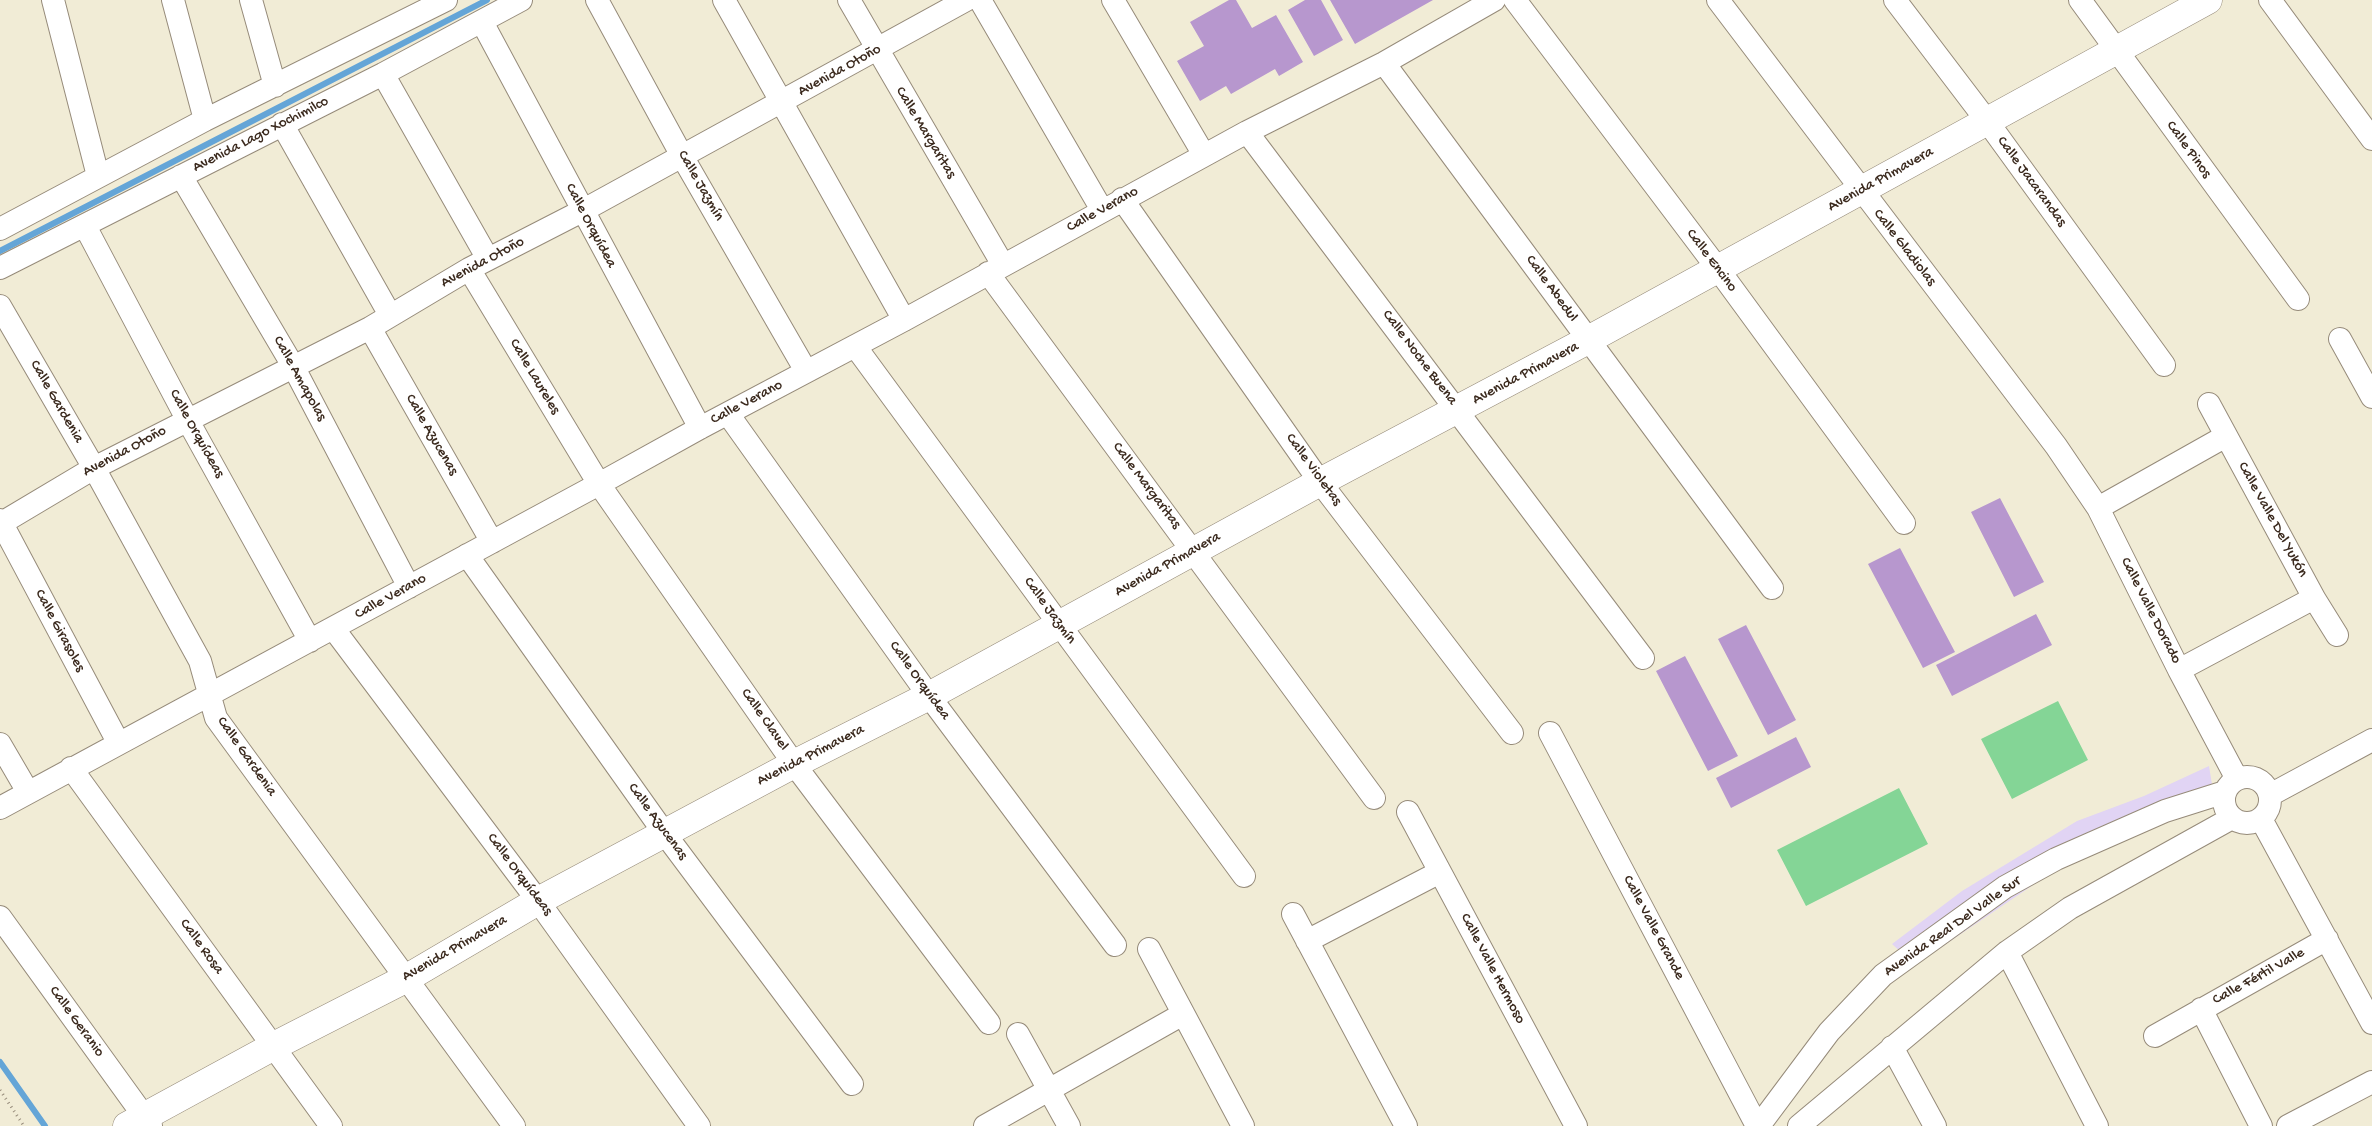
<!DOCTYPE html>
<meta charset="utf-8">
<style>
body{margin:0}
canvas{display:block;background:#f1ecd6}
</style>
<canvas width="2372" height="1126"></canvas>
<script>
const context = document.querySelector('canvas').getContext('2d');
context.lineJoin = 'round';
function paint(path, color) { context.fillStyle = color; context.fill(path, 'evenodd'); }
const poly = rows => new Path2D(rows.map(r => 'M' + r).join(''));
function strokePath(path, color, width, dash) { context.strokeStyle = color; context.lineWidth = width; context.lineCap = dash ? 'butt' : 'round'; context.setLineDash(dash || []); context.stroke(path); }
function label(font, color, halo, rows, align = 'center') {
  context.font = font + ' "Gochi Hand",sans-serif'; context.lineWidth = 4; context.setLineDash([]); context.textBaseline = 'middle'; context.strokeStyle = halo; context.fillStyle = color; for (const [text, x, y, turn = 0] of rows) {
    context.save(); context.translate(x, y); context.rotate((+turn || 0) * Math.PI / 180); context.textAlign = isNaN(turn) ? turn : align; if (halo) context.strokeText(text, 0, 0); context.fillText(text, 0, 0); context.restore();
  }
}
paint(poly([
 [2209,766,2215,803,2064,864,1915,965,1892,944,1962,891,2077,821,2144,796]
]), '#e1d4f4');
paint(poly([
 [2058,701,2088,760,2012,799,1981,739],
 [1899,788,1928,844,1806,906,1777,850]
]), '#84d596');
strokePath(poly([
 [0,251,487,0],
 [0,1062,45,1126]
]), '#64a5d7', 6);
paint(poly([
 [1229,0,1236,0,1252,28,1276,15,1303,62,1279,76,1275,69,1231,94,1226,86,1200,101,1177,61,1204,46,1190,22],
 [1305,0,1321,0,1343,40,1314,56,1288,10],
 [1330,0,1433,0,1355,44],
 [2000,498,2044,582,2014,597,1971,512],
 [1900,548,1955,652,1923,668,1868,564],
 [2036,614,2052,645,1952,696,1936,665],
 [1746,625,1796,720,1768,735,1718,639],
 [1685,656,1738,756,1708,771,1656,671],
 [1796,737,1811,767,1731,808,1716,778]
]), '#b797ce');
const minor = poly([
 [53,0,98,176],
 [173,0,205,120],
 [251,0,275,86],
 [597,0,682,156,806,371],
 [724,0,904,320],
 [849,0,1003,265],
 [980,0,1102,210],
 [1113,0,1204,155],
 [1515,0,1718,269,1904,523],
 [1718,0,2056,446,2098,508,2179,670,2237,779],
 [1895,0,1987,121,2164,365],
 [2080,0,2298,299],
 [2270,0,2372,139],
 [482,22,700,428],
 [1384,63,1772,588],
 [383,74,488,259],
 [282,124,390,315],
 [1247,132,1643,658],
 [181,176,293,366,409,587],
 [1122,199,1320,482,1512,733],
 [85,226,187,419,310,641],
 [0,229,205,120,446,0],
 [0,268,383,74,521,0],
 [469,269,599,484,794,764,989,1023],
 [988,273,1374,798],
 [0,306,94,468,200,661,216,718,514,1126],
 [370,328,492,542],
 [2340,339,2372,397],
 [855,346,1244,876],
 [2209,404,2314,598,2337,635],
 [728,414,929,696,1115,945],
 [2098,508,2226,436],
 [0,520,118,742],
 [0,524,94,468,370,328,469,269,582,211,966,0],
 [467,555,665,834,852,1084],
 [333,628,538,901,699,1126],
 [2179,670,2314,598],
 [1550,733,1756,1124],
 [0,744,28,792],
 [71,768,331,1126],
 '2224 800a23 23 0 1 1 46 0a23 23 0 1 1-46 0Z',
 [2270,795,2372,740],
 [0,808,599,484,700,428,904,320,1247,132,1384,63,1494,0],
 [1408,812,1576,1126],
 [2261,819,2372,1023],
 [1293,914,1406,1126],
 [0,917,151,1126],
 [1307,941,1440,872],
 [1149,949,1243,1126],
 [2007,952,2097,1126],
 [2201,1009,2261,1126],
 [1018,1034,1069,1126],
 [2155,1036,2327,939],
 [1892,1047,1935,1126],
 [1761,1123,1829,1032,1883,975,2005,887,2056,859,2165,811,2225,792],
 [985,1126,1183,1014],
 [1799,1126,2007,952,2070,908,2232,818],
 [2288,1126,2372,1082]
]);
const tertiary = poly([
 [127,1126,274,1046,407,978,538,901,794,764,929,696,1320,482,1588,340,2208,0]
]);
strokePath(minor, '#968b7a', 24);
strokePath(tertiary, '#968b7a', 29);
strokePath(poly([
 [0,1090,24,1126]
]), '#968b7a', 3, [1, 4]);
strokePath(minor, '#fff', 22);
strokePath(tertiary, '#fff', 28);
label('15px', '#3b2a1e', '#fff', [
 ["Avenida Otoño",840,71,-29],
 ["Calle Margaritas",925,133,59],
 ["Avenida Lago Xochimilco",261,135,-27],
 ["Calle Pinos",2188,150,54],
 ["Avenida Primavera",1881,180,-29],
 ["Calle Jacarandas",2031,182,54],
 ["Calle Jazmín",700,186,60],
 ["Calle Verano",1103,210,-29],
 ["Calle Orquídea",590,226,62],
 ["Calle Gladiolas",1904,248,52],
 ["Calle Encino",1711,261,53],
 ["Avenida Otoño",483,263,-28],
 ["Calle Abedul",1551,289,54],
 ["Calle Noche Buena",1419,358,53],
 ["Avenida Primavera",1526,374,-28],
 ["Calle Laureles",534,377,59],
 ["Calle Amapolas",299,379,61],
 ["Calle Gardenia",56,402,60],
 ["Calle Verano",747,403,-28],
 ["Calle Orquídeas",196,434,61],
 ["Calle Azucenas",431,435,60],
 ["Avenida Otoño",125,452,-28],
 ["Calle Violetas",1313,470,54],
 ["Calle Margaritas",1146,486,53],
 ["Calle Valle Del Yukón",2272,520,61],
 ["Avenida Primavera",1168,565,-29],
 ["Calle Verano",391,597,-29],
 ["Calle Jazmín",1049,611,54],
 ["Calle Valle Dorado",2150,611,63],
 ["Calle Girasoles",59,631,62],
 ["Calle Orquídea",919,681,54],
 ["Calle Clavel",764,720,55],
 ["Avenida Primavera",811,756,-27],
 ["Calle Gardenia",246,757,55],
 ["Calle Azucenas",657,822,54],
 ["Calle Orquídeas",519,875,53],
 ["Avenida Real Del Valle Sur",1953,927,-35],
 ["Calle Valle Grande",1653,928,62],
 ["Calle Rosa",201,947,54],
 ["Avenida Primavera",455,949,-30],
 ["Calle Valle Hermoso",1492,969,62],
 ["Calle Fértil Valle",2259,977,-29],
 ["Calle Geranio",76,1022,54]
]);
</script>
